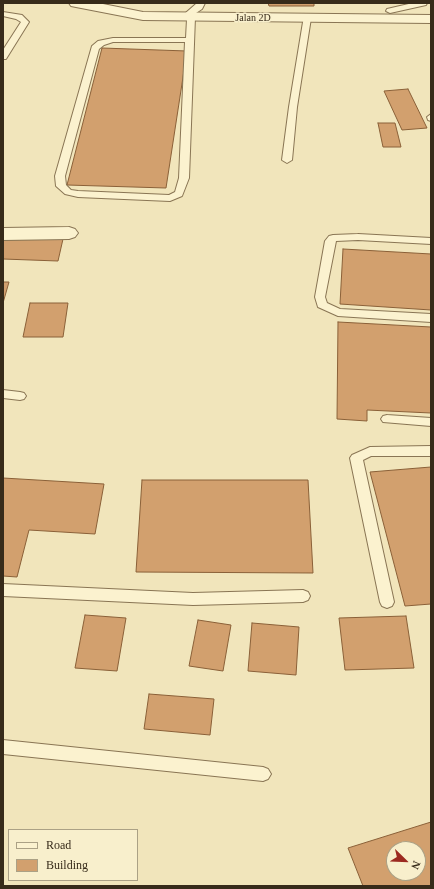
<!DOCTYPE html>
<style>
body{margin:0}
#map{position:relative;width:434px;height:889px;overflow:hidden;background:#f1e5bb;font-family:"Times New Roman",serif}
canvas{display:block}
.frame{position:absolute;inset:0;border:4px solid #372b1a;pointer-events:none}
.legend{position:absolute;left:8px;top:829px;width:130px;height:52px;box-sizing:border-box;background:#f8efcc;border:1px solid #aba185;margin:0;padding:5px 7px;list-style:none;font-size:12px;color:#372b1a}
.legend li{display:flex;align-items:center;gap:8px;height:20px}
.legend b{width:20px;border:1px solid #aba185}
.north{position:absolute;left:386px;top:841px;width:40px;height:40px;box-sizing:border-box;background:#f8efcc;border:1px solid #aba185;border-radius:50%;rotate:113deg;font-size:11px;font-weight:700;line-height:16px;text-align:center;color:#372b1a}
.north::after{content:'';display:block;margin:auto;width:14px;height:18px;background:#9c2a20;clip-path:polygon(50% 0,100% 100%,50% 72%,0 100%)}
</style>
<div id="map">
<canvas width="434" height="889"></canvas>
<div class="frame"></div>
<ul class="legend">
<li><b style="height:5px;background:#fbf2cf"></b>Road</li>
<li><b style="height:11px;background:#d2a06e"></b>Building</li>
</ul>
<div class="north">N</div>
</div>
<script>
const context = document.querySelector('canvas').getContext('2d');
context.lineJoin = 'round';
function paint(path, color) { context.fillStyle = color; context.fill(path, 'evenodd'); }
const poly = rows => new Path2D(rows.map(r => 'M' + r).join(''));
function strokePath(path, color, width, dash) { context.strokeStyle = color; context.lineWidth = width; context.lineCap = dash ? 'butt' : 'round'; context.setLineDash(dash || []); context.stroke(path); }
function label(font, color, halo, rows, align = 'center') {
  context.font = font + ' "Times New Roman",serif'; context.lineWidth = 3; context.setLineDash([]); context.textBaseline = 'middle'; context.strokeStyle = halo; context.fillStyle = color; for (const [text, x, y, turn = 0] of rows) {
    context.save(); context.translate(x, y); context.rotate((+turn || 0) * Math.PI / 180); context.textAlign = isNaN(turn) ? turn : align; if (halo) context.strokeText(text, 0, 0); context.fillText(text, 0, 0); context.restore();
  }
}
const building = poly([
 [268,3,314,3,314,6,269,6,268,3],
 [102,48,187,51,166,188,67,185,102,48],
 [408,89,427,128,402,130,384,91,408,89],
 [378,123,395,123,401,147,383,147,378,123],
 [3,238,63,239,58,261,3,259,3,238],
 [343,249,431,254,431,250,431,310,340,304,343,249],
 [3,282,9,282,3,303,3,282],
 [30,303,68,303,63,337,23,337,30,303],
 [338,322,431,327,431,413,367,410,367,421,337,419,338,322],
 [431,467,431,604,405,606,370,472,431,467],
 [3,478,104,484,95,534,29,530,17,577,3,576,3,478],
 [142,480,308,480,313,573,136,572,142,480],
 [85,615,126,618,117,671,75,668,85,615],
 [406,616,414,668,345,670,339,618,406,616],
 [198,620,231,625,223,671,189,666,198,620],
 [252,623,299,627,296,675,248,671,252,623],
 [149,694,214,699,210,735,144,729,149,694],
 [431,822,431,886,363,886,348,848,431,822],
 [394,849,418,849,418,873,394,873,394,849]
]);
paint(building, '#d2a06e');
strokePath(building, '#8a6038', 1);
const service = poly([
 [197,3,205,3,202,9,193,15,195,17,189,178,182,196,170,201,78,197,65,194,56,186,55,176,92,46,98,41,113,38,186,38,187,19,182,19,181,17,197,3],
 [113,42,185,42,179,178,175,192,169,195,78,191,71,190,66,185,65,176,99,49,104,45,113,42],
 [413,3,427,3,426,5,390,13,386,11,387,9,413,3],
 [3,12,22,15,29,22,6,59,3,59,3,50,21,22,16,19,3,16,3,12],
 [304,16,310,16,311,18,297,107,292,160,287,163,282,160,289,107,304,16],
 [431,114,431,121,428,120,427,117,431,114],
 [358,234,431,238,431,244,358,240,336,241,325,297,327,303,340,309,431,314,431,322,338,316,318,307,315,297,325,241,329,236,333,235,358,234],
 [3,390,20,392,24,393,26,396,24,399,20,400,3,398,3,390],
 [387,415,431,418,431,426,383,422,381,419,383,416,387,415],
 [431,446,431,456,371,456,363,460,394,602,392,606,387,608,382,606,380,602,350,458,352,455,370,447,431,446],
 [3,584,193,593,303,590,308,592,310,596,308,600,303,602,193,605,3,596,3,584],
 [3,740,263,767,268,769,271,774,268,779,263,781,3,754,3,740]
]);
const minor = poly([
 [69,3,98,3,143,12,431,15,431,23,143,20,76,7,71,6,69,3],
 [69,227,75,229,78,233,75,237,69,239,3,240,3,228,69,227]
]);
strokePath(service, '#897554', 2);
strokePath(minor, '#897554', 2);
paint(service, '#fbf2cf');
paint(minor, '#fbf2cf');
label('10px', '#372b1a', '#f8efcc', [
 ["Jalan 2D",253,18]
]);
</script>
